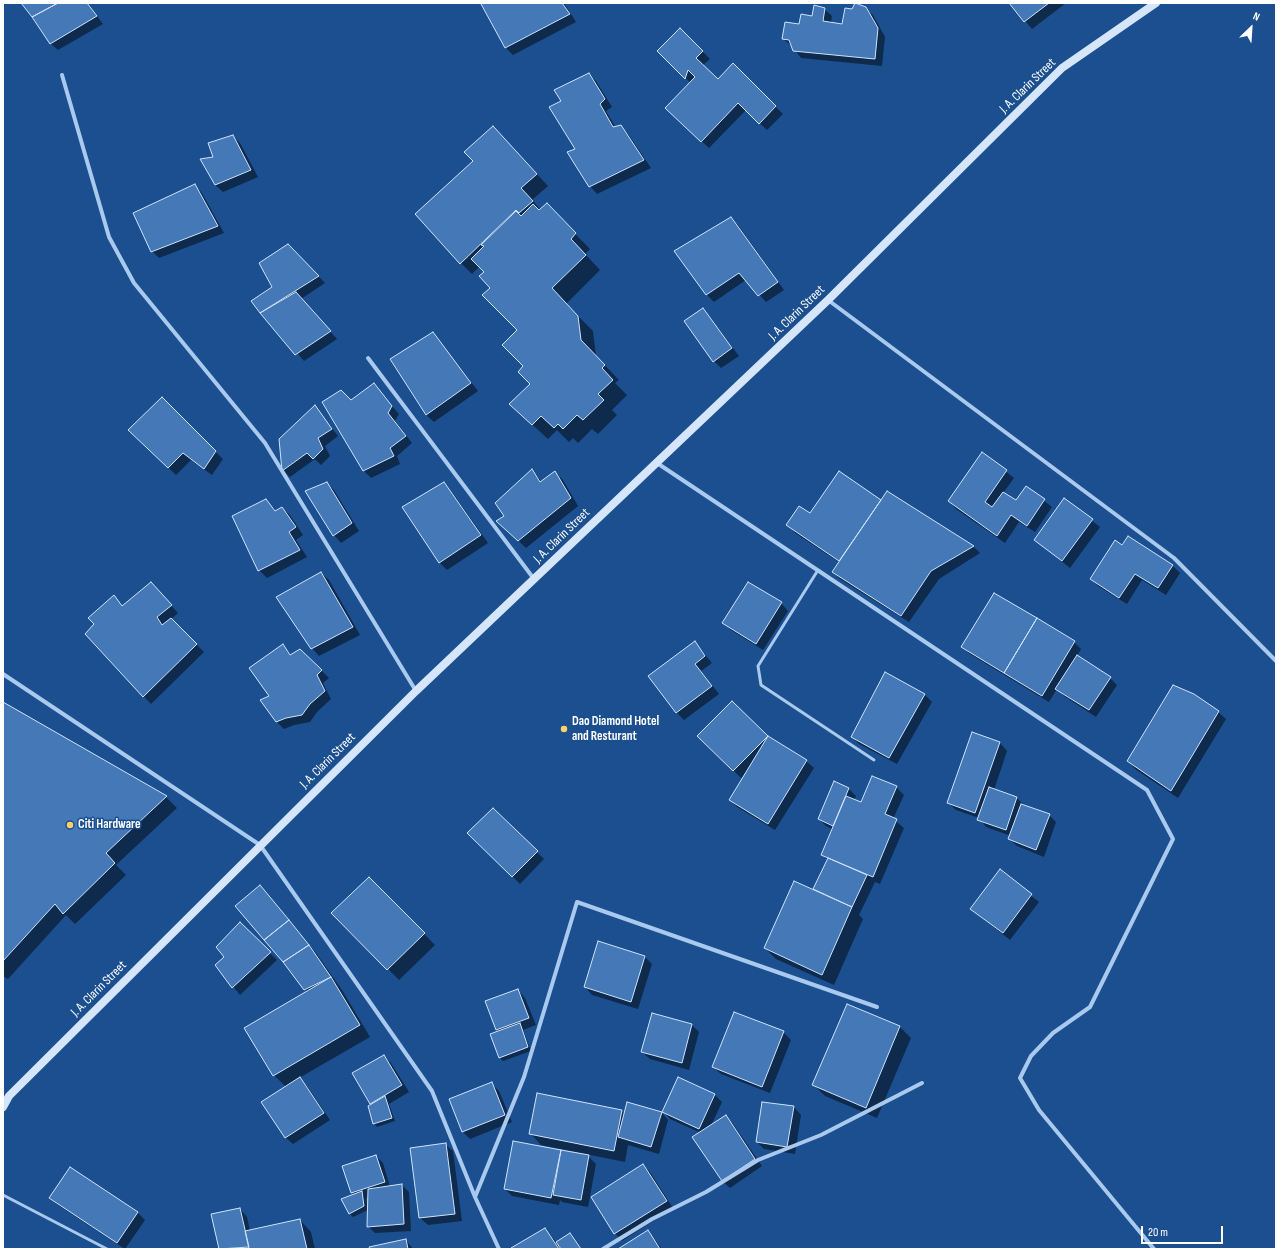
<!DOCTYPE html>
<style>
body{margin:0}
#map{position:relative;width:1279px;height:1252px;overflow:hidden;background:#1b4f8f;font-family:"Sofia Sans Condensed",sans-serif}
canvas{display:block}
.frame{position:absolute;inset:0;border:4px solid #fff;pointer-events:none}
.north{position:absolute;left:1231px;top:8px;width:40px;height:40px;-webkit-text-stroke:3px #1b4f8f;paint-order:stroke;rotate:25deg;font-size:11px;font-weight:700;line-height:16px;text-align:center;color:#fff}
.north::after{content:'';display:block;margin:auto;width:14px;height:18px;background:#fff;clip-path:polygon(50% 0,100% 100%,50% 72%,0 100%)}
.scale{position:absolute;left:1141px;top:1226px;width:82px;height:18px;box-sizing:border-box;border:2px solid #fff;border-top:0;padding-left:5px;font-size:12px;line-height:14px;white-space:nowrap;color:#fff;-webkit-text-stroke:3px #1b4f8f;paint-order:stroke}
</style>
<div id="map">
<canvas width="1279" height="1252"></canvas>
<div class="frame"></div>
<div class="north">N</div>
<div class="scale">20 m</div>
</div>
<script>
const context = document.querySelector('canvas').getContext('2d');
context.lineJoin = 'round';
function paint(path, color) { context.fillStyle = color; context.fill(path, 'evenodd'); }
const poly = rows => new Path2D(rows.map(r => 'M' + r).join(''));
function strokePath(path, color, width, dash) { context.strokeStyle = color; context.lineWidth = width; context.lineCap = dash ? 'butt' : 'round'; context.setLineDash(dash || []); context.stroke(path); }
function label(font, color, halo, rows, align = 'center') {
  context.font = font + ' "Sofia Sans Condensed",sans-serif'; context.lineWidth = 3; context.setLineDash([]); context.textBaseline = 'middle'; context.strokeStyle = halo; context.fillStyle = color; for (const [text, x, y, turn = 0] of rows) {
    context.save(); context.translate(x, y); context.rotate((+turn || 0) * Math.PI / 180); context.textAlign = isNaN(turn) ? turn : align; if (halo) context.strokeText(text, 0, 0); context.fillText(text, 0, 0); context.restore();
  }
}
paint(poly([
 [22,3,87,3,103,24,58,50,50,43],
 [486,3,564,3,576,22,513,55,506,48,482,5],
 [856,3,865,8,873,15,885,37,882,66,801,58,792,46,783,39,824,9,832,16,831,23,843,25],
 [1010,3,1066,3,1032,29],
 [680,29,710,59,702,66,718,80,733,65,783,114,767,130,746,110,709,148,666,108,691,83,658,51],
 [589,74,596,81,612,107,606,111,616,128,621,126,628,134,651,168,597,194,590,186,577,149],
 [493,127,548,186,532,200,541,210,547,205,590,249,585,254,600,270,566,304,593,331,596,356,619,380,615,383,627,395,612,410,617,415,598,434,592,429,578,443,573,438,569,442,557,430,548,439,510,404,531,384,524,366,518,330,492,288,485,272,480,266,472,274,461,263,474,161],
 [233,136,240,143,258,177,223,192,215,185,214,158],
 [195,185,202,193,224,233,159,258,152,251],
 [730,218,738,225,784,290,766,302,746,280,714,302,707,295,676,251],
 [288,245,325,283,301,299,337,339,304,361,253,301,273,287],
 [703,309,739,356,721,368,714,361],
 [433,333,478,391,434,422,426,415,392,359],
 [374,385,399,414,395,421,412,443,397,456,400,464,371,478,363,470],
 [162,399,223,459,212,475,191,460,176,475,129,430],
 [315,407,338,436,325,446,330,456,321,465,315,459,290,477,283,470],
 [982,453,1014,478,1003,493,1016,502,1026,487,1052,507,1035,532,1019,522,1005,543,956,509,949,501],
 [532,470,542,482,555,472,563,480,578,506,526,548,505,528,505,517],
 [327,483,334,490,359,531,341,543,334,535,307,491],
 [444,484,451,491,488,543,447,570,440,563,403,507],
 [266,500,276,511,282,508,290,515,303,535,296,540,307,557,267,578,259,570,234,517],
 [1065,500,1100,527,1070,568,1035,540],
 [882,501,973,546,980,553,939,579,909,622,840,579,833,572,839,562,795,533,788,525,811,515],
 [1128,537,1173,566,1180,573,1166,595,1142,580,1127,604,1098,586,1091,578],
 [321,573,329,580,360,635,319,656,312,648],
 [158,591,178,613,171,619,204,652,151,704,86,634,95,624,114,597,123,607],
 [781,603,788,611,763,650,731,630,723,623],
 [1074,642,1081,649,1077,656,1110,678,1117,685,1096,717,1064,696,1057,689,1049,702,970,654,962,647],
 [695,643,712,663,701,671,719,694,684,720,676,712],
 [282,645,291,655,300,650,329,678,323,683,331,699,317,712,310,722,294,725,284,729,277,722,270,696],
 [924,694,932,702,897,764,859,744,852,737],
 [732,702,767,737,806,761,814,768,775,830,737,807,730,800,745,775,741,778,699,736],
 [3,703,166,797,177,808,116,865,126,875,75,924,66,915,8,979,3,976],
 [1218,712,1226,719,1178,798,1135,769,1128,761],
 [973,733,1000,743,1007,751,994,790,1017,798,1024,805,1049,815,1056,822,1044,857,1017,846,1009,839,1011,836,986,827,979,818,956,810,948,803],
 [896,787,904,795,893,819,904,828,880,884,875,882,859,915,863,919,834,985,776,959,765,948,818,892,815,889,828,860,822,855,832,829,826,826,819,819,849,789,856,796,854,800,861,803],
 [493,809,544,859,520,884,469,833],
 [1000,871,1039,902,1010,940,971,909],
 [369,878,435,945,399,980,333,913],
 [267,894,316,953,342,990,370,1037,299,1078,307,1086,330,1120,293,1144,285,1137,286,1087,274,1075,308,992,305,990],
 [240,924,277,960,240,995,216,965,225,957],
 [644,956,652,964,638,1009,592,995,585,987],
 [518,990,525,998,536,1025,523,1030,531,1051,503,1061,500,1058,499,1032,497,1030],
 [848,1005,900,1027,911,1038,877,1118,825,1096,814,1085],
 [653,1014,692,1025,699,1032,689,1070,650,1059,642,1052],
 [783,1032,791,1040,770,1093,721,1074,713,1067],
 [384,1056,391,1063,409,1092,389,1104,395,1121,377,1127,374,1123,371,1103],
 [678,1078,715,1095,722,1102,711,1126,726,1116,733,1124,762,1166,730,1188,722,1181,701,1133,670,1119,663,1111],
 [491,1083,499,1091,512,1122,470,1139,463,1132],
 [794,1107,801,1115,795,1154,764,1149,757,1142],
 [621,1111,625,1115,661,1112,668,1120,659,1154,628,1145,625,1162,541,1145,530,1133],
 [514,1142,588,1156,596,1164,588,1207,562,1202,560,1200,559,1205,512,1196,505,1189],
 [445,1144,453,1151,462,1221,428,1225,420,1218,411,1149],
 [376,1156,383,1163,390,1187,402,1185,409,1192,411,1231,375,1233,368,1226,369,1197,366,1198,368,1210,353,1217,350,1214,355,1195,352,1192],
 [643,1165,650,1172,673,1208,622,1241,615,1233,592,1198],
 [70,1168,138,1213,145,1220,125,1249,58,1205,50,1198],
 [240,1209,247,1217,250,1231,300,1220,311,1232,315,1249,220,1249,213,1215],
 [545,1229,557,1243,570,1234,581,1249,513,1249],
 [648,1231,662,1249,620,1249],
 [406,1240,413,1249,371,1249]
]), '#0007');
const building = poly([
 [21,3,58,3,32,17,21,3],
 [58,3,87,3,97,16,50,44,32,17,58,3],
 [484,3,562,3,570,14,505,48,481,4,484,3],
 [855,3,866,7,878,28,875,59,793,51,789,40,782,39,785,22,799,24,801,14,812,16,814,5,825,8,823,21,842,24,845,8,852,9,855,3],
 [1009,3,1049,3,1024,22,1009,3],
 [680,28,703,51,696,58,718,79,733,63,776,106,759,124,738,103,701,142,665,108,695,77,688,70,685,79,657,51,680,28],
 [589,73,605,99,600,104,613,127,621,125,644,160,589,187,567,152,575,149,549,107,561,101,554,90,589,73],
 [493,126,537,174,521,188,533,201,519,213,516,210,460,264,415,214,473,161,464,152,493,126],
 [233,135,251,170,215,185,200,159,213,157,208,143,233,135],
 [195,184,218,226,151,252,133,213,195,184],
 [547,203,576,233,571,239,586,255,552,288,578,316,581,340,605,365,602,368,613,380,598,394,604,400,583,420,577,415,563,429,558,424,554,428,541,416,532,425,509,404,530,384,518,372,523,366,502,345,517,330,482,295,490,288,479,276,484,272,471,259,484,246,481,245,516,211,521,216,533,204,539,210,547,203],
 [731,217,778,282,758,296,739,273,706,295,674,251,731,217],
 [288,244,319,276,260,313,251,301,272,287,259,263,288,244],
 [296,292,331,331,295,355,260,313,296,292],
 [703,308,732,348,713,362,684,321,703,308],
 [433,332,471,383,426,415,390,359,433,332],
 [374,383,392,406,388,413,406,436,390,448,394,456,363,471,322,402,341,390,351,400,374,383],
 [162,397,216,451,204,469,183,453,168,468,128,430,162,397],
 [315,405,332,429,318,438,323,449,313,459,307,453,282,471,279,439,315,405],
 [982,452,1007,470,985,502,992,507,1003,492,1016,500,1026,486,1045,499,1027,526,1011,515,997,536,948,501,982,452],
 [532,469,540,482,555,471,571,498,518,541,496,521,504,516,495,503,532,469],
 [839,471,881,500,839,561,786,525,799,506,810,513,839,471],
 [327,482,352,523,333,536,305,491,327,482],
 [444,482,481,535,439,563,402,507,444,482],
 [887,491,974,546,931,571,901,616,832,572,887,491],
 [1064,498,1093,519,1062,561,1034,540,1064,498],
 [266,499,275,511,282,507,296,527,289,532,300,550,258,571,232,516,266,499],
 [1128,536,1173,565,1158,588,1135,574,1119,598,1090,579,1115,540,1122,545,1128,536],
 [321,572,353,627,311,649,276,597,321,572],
 [151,582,172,605,157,617,162,625,171,618,197,644,143,697,85,634,94,624,88,618,114,595,122,606,151,582],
 [748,582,782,602,756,644,722,623,748,582],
 [994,593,1037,618,1004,673,961,647,994,593],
 [1037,618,1075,641,1042,696,1004,673,1037,618],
 [695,641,705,656,695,664,712,686,676,713,648,676,695,641],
 [283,644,290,655,300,649,322,670,317,675,325,691,310,704,302,715,286,718,276,722,260,700,269,696,249,668,283,644],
 [1077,655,1111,677,1089,710,1055,689,1077,655],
 [885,672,925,694,889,758,851,737,885,672],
 [1173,685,1194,694,1219,711,1171,791,1127,761,1173,685],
 [732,701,768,736,733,771,697,736,732,701],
 [3,702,167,796,106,853,115,863,63,914,55,904,3,961,3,702],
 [972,732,1000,742,975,813,947,803,972,732],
 [768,736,807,760,768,824,729,800,768,736],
 [872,776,897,786,885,814,897,819,873,877,821,855,846,796,861,802,872,776],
 [834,781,849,788,833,826,818,819,834,781],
 [989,787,1017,797,1006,830,977,820,989,787],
 [1021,804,1050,814,1036,850,1008,839,1021,804],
 [493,808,538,851,512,877,467,833,493,808],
 [828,858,867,875,852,907,813,889,828,858],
 [1000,869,1032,894,1003,933,970,909,1000,869],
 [369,877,425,933,387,970,331,913,369,877],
 [794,881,852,907,822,975,764,948,794,881],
 [260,885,289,920,264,940,235,906,260,885],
 [289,920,309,945,283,962,264,940,289,920],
 [240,922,271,952,232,988,215,965,224,957,216,947,240,922],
 [598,941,645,956,631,1002,584,987,598,941],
 [309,945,331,977,304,990,283,962,309,945],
 [331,977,360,1025,273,1076,244,1028,331,977],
 [518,989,529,1018,496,1030,485,1001,518,989],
 [847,1004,900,1026,866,1108,812,1085,847,1004],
 [734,1012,784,1031,762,1087,712,1067,734,1012],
 [652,1013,692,1024,682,1063,641,1052,652,1013],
 [520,1023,528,1047,499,1058,490,1034,520,1023],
 [384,1055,402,1085,370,1104,352,1073,384,1055],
 [300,1077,324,1113,285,1138,261,1102,300,1077],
 [678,1077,715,1094,699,1129,662,1112,678,1077],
 [492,1082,505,1115,462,1132,449,1099,492,1082],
 [537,1093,622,1110,614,1151,529,1134,537,1093],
 [385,1096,392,1118,373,1124,368,1106,385,1096],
 [627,1102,662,1112,651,1147,618,1137,627,1102],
 [762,1102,794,1106,787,1147,756,1142,762,1102],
 [726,1115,755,1159,722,1181,692,1137,726,1115],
 [513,1141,561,1150,551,1198,504,1189,513,1141],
 [446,1143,455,1214,419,1218,410,1148,446,1143],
 [561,1150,589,1155,581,1200,553,1195,561,1150],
 [376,1155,385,1182,351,1193,342,1166,376,1155],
 [643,1164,667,1201,614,1234,591,1197,643,1164],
 [70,1167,138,1212,117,1243,49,1198,70,1167],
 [402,1184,404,1224,367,1227,368,1189,402,1184],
 [362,1191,364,1206,349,1214,341,1199,362,1191],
 [240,1208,249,1247,219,1249,211,1214,240,1208],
 [300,1219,307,1249,249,1249,245,1231,300,1219],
 [545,1228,559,1249,512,1249,511,1248,545,1228],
 [648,1230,660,1249,618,1249,648,1230],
 [570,1233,581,1249,561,1249,556,1242,570,1233],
 [406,1239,408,1249,370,1249,369,1247,406,1239]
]);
paint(building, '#4478b7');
strokePath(building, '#cfe3fa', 1);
strokePath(poly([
 [818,570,758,666,761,685,874,760],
 [3,1195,107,1249]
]), '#a9c9ee', 3);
strokePath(poly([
 [62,75,109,237,134,283,265,443,416,691],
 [828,300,1174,558,1276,661],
 [368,358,534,579],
 [657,463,1147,790,1173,839,1090,1007,1053,1033,1031,1056,1020,1078,1039,1110,1154,1249],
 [3,674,260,845,432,1091,475,1197,499,1249],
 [475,1197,524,1077,577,902,877,1007],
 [603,1249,652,1219,706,1192,758,1160,821,1135,922,1083]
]), '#a9c9ee', 4);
strokePath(poly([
 [3,1107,9,1096,416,691,828,300,1062,68,1156,3]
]), '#d6e6fa', 8);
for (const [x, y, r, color] of [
 [564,729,4,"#ffd166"],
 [70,825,4,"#ffd166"]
]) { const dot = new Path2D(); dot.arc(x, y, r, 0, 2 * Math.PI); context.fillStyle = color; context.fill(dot); strokePath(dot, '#1b4f8f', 1.5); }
label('13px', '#fff', '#1b4f8f', [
 ["J. A. Clarin Street",1028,86,-44],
 ["J. A. Clarin Street",797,313,-44],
 ["J. A. Clarin Street",562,536,-44],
 ["J. A. Clarin Street",328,761,-45],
 ["J. A. Clarin Street",99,989,-45]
]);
label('bold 13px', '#fff', '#1b4f8f', [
 ["Dao Diamond Hotel",572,722],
 ["and Resturant",572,737],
 ["Citi Hardware",78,825]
], 'left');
</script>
